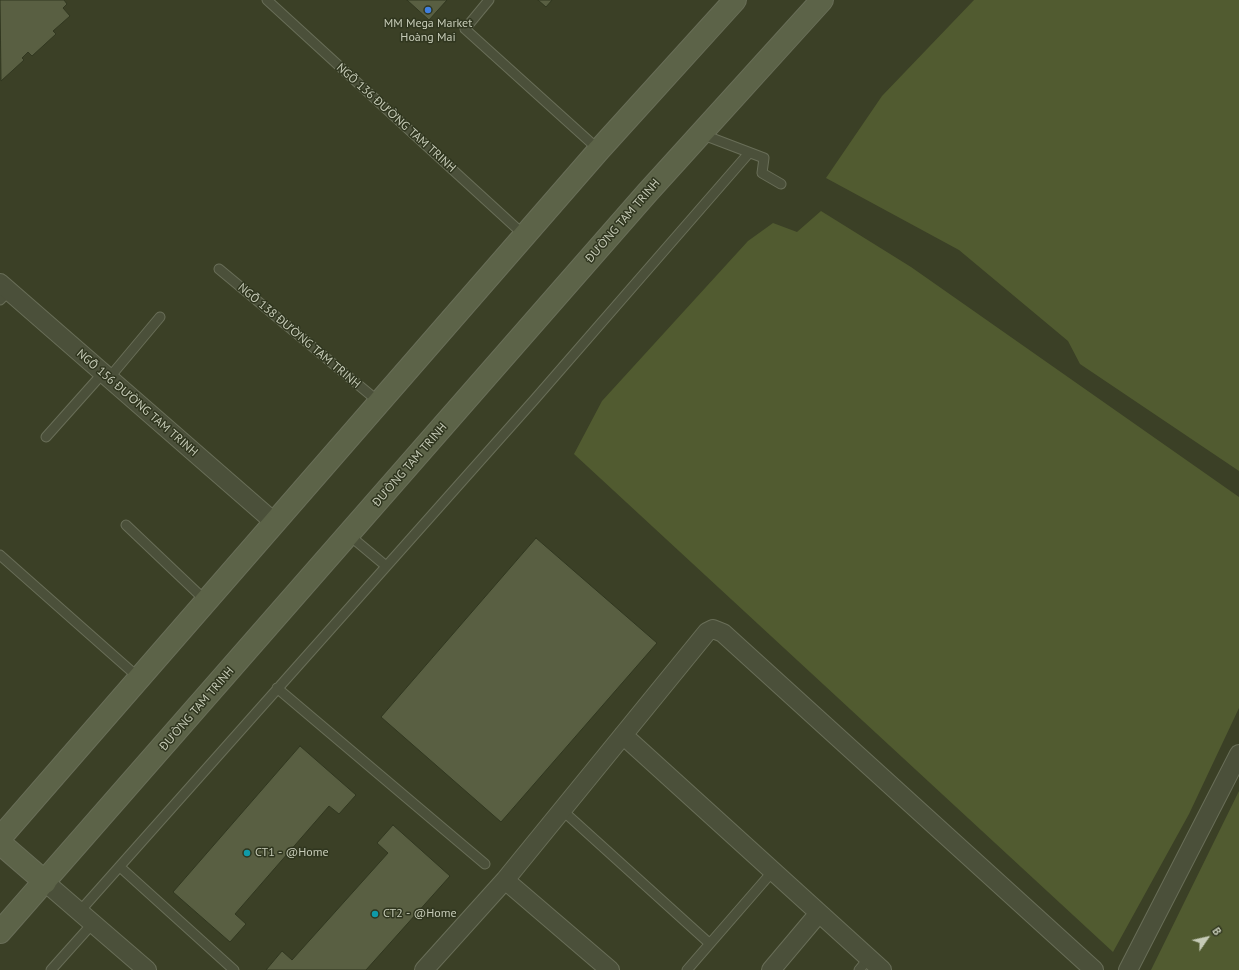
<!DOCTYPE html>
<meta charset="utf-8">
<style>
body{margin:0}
#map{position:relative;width:1239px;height:970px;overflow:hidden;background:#3b4026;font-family:"PT Sans",sans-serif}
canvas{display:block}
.north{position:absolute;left:1187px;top:918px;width:40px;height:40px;-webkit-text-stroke:3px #30361f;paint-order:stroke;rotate:56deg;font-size:11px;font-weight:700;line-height:16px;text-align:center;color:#c6cbb7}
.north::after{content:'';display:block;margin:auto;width:14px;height:18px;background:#c6cbb7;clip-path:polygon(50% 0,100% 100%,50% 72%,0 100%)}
</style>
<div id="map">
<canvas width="1239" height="970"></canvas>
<div class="north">B</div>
</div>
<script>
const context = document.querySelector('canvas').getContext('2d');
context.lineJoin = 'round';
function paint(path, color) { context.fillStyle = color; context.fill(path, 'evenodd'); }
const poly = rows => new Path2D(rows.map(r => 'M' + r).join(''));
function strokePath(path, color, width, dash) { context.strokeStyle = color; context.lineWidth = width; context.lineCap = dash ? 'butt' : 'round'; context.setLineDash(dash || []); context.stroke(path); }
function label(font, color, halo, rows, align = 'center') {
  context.font = font + ' "PT Sans",sans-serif'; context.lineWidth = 3; context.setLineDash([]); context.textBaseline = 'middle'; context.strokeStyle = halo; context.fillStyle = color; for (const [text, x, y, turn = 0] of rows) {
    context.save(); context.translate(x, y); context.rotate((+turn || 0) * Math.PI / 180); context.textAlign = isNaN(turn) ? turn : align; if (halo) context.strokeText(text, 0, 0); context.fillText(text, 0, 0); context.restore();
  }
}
paint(poly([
 [974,0,1239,0,1239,471,1080,364,1068,341,959,250,826,178,882,96],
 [821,211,911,267,1239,497,1239,708,1189,814,1113,952,574,454,602,401,748,241,773,223,797,232],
 [1239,791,1239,970,1151,970]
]), '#515b30');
const building = poly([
 [0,0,64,0,67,4,63,8,70,16,53,31,56,34,32,56,28,52,22,58,24,60,1,81,0,0],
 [407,0,447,0,429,20,407,0],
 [538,0,552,0,546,7,538,0],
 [536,538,657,643,501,822,381,717,536,538],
 [300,746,356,795,339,814,329,806,235,914,246,924,230,942,173,892,300,746],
 [393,825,450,876,366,970,266,970,282,951,292,960,388,853,377,843,393,825]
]);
paint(building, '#595f42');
strokePath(building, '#323821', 1);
const service = poly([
 [267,0,524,235],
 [489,0,465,29,599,150],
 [701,134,764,158,762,173,781,184],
 [219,269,379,402],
 [0,300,9,291],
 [109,378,160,317],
 [46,437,103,373],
 [126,525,206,601],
 [349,535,386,566],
 [0,555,139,678],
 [277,688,485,864],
 [562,810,709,943],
 [120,867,234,970],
 [80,911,535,399,749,153],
 [51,970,93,923],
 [687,970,773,871],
 [859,970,869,958]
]);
const minor = poly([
 [0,283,274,522],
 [623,735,882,970],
 [505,880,610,970],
 [45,882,147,970],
 [424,970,505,880,707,632,713,629,723,633,1094,970],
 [771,970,819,913],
 [1128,970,1239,754]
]);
const secondary = poly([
 [0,838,599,150,735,0],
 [0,843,45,882],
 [0,932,647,193,822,0]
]);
strokePath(service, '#696e58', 11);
strokePath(minor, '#696e58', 20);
strokePath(secondary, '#696e58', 24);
strokePath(service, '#4b503a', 9);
strokePath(minor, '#4b503a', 18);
strokePath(secondary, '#5c6348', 22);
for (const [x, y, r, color] of [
 [428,10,4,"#3f7fe0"],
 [247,853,4,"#0f9aa8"],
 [375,914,4,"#0f9aa8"]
]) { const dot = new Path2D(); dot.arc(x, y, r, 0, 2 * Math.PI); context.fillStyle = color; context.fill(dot); strokePath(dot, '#30361f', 1.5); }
label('12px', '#c6cbb7', '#30361f', [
 ["MM Mega Market",428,24,"center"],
 ["Hoàng Mai",428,38,"center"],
 ["CT1 - @Home",255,853],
 ["CT2 - @Home",383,914]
], 'left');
label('12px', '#c6cbb7', '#30361f', [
 ["NGÕ 136 ĐƯỜNG TAM TRINH",396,118,42],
 ["ĐƯỜNG TAM TRINH",623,221,-49],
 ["NGÕ 138 ĐƯỜNG TAM TRINH",299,336,40],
 ["NGÕ 156 ĐƯỜNG TAM TRINH",137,403,41],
 ["ĐƯỜNG TAM TRINH",410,465,-49],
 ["ĐƯỜNG TAM TRINH",197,709,-49]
]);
</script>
